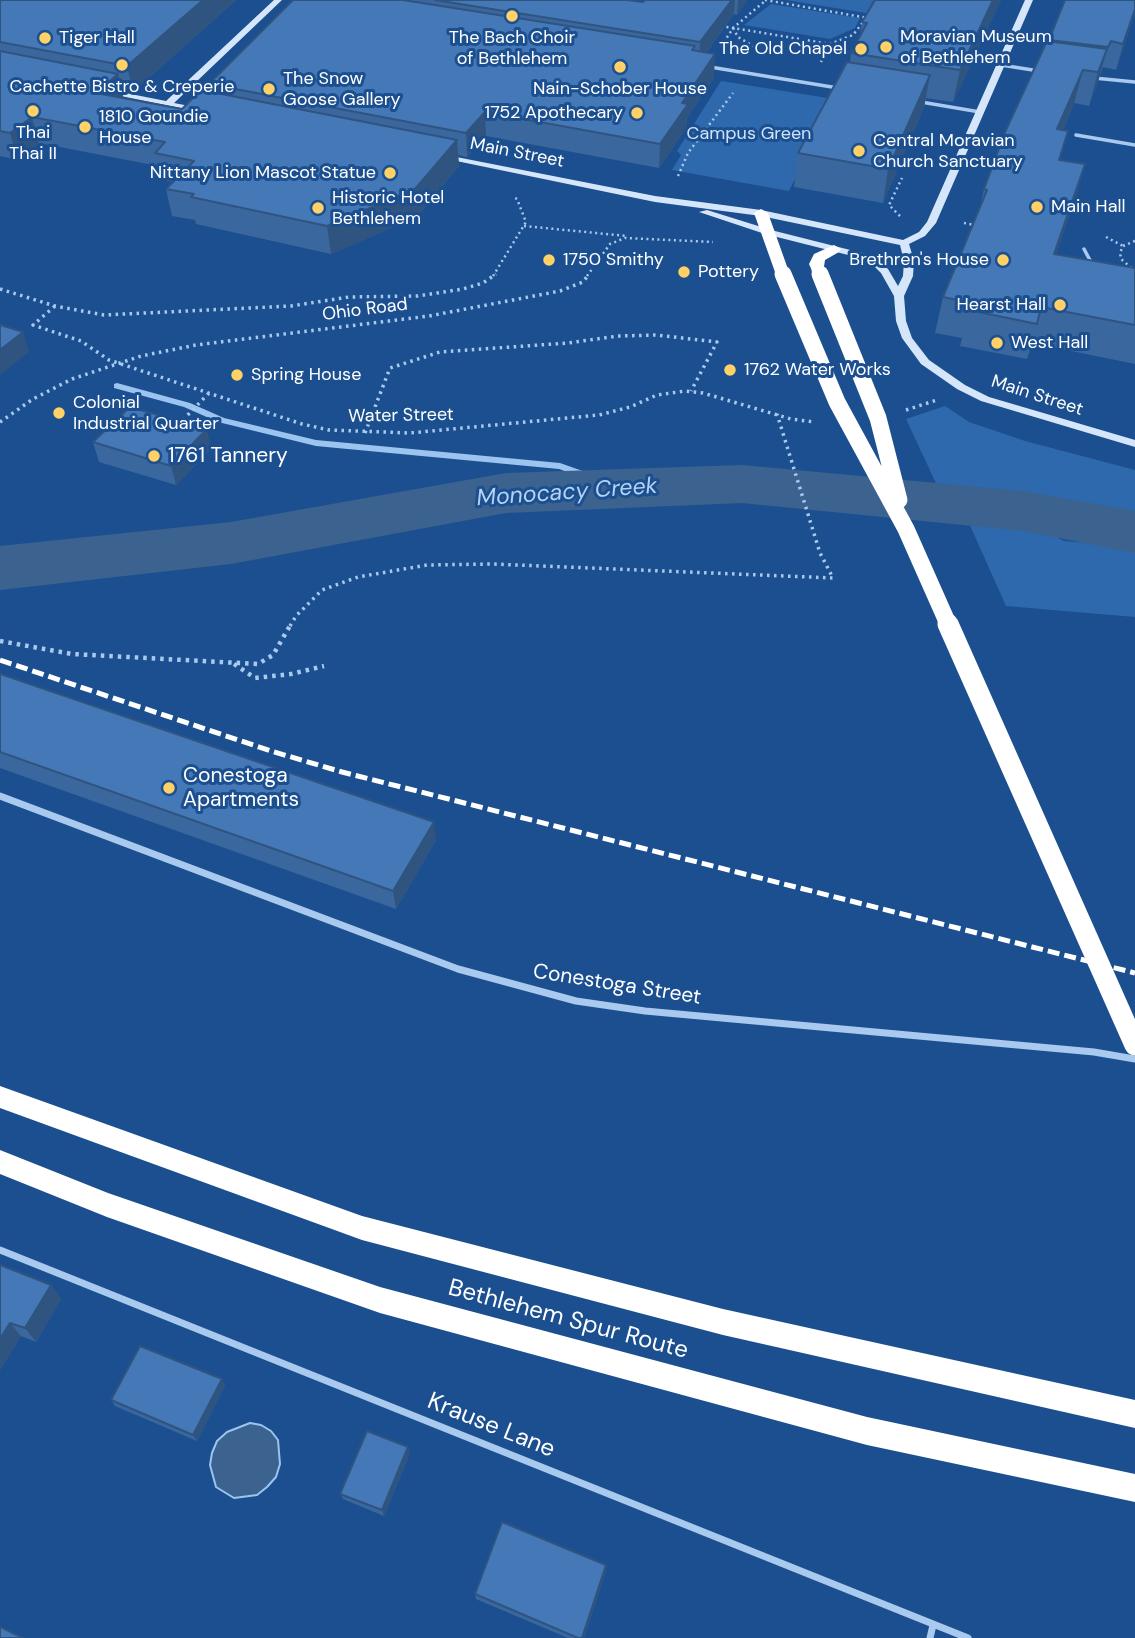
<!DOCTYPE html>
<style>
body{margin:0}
canvas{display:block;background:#1b4f8f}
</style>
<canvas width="1135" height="1638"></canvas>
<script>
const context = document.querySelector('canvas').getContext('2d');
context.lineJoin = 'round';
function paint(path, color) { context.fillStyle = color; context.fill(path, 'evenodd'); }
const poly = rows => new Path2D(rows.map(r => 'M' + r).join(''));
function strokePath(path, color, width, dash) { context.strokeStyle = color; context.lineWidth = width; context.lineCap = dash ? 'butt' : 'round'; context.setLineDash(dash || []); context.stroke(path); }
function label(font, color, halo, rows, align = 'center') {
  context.font = font + ' "DM Sans",sans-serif'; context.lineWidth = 6; context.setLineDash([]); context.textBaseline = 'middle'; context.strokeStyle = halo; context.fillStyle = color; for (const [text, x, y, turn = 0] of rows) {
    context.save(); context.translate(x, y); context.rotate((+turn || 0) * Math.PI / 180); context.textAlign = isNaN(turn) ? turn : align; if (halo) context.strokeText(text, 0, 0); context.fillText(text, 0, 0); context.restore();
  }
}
paint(poly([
 [786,0,874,0,866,13],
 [771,4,860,18,855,28,830,39,744,25],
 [721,81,834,99,789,191,672,170,681,155,677,151],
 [945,406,969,422,1025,441,1135,470,1135,519,1047,501,942,496,906,419],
 [968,521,1041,529,1064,541,1135,547,1135,617,1006,606]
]), '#2e69ad');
const water = poly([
 [250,1423,261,1425,271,1431,278,1440,280,1464,276,1477,267,1487,257,1495,234,1498,216,1487,210,1465,212,1453,217,1441,227,1432,250,1423]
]);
paint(water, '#3c6290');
strokePath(water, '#9cc4f0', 2);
paint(poly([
 [117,383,190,403,224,418,316,440,560,463,625,486,626,488,621,491,617,490,559,469,316,446,218,422,184,407,114,388,114,384,117,383]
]), '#9cc4f0');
paint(poly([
 [742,465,1023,491,1135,511,1135,553,1023,531,742,503,506,513,231,564,0,590,0,546,231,522,506,473,742,465]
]), '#3c6290');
strokePath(poly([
 [765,0,868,18],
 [721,26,830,44,853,35,864,21],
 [733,28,738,37,758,49],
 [721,47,733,28,765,1],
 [821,62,830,44],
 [678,176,688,153,733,93],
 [900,216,889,205,902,178],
 [964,223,979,226],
 [524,226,627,236],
 [1106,237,1123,246],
 [1135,241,1123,246,1120,253,1121,259,1135,271],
 [493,276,526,222,517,199,513,197],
 [587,276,610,244,625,238,713,242]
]), '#a9c9ee', 2.5, [2, 3.5]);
strokePath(poly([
 [0,289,55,306,104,315,291,306,349,297,418,296,463,289,483,283,496,274],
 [55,306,33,325,81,341,109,360,302,424,329,430,410,433,599,415,630,407,657,395,685,391,703,393,791,419,814,422],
 [906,410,937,400],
 [0,422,33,399,72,379,141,356,196,345,429,316,560,291,583,282,589,274],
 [178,425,209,393],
 [365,433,390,368,440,352,568,343,618,336,656,335,717,342,691,391],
 [290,626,296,616,322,590,358,577,427,565,493,564,833,578,820,553,777,414]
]), '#a9c9ee', 3.5, [2.5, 4.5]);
strokePath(poly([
 [0,641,72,654,258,664,273,655,291,624],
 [234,664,255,678,291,674,324,666]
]), '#a9c9ee', 4.5, [3.5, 5]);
strokePath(poly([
 [1001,65,1039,71],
 [710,67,838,88],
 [1094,78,1135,82],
 [921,102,980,112],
 [1076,135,1135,145],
 [1084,249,1092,264]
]), '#a9c9ee', 3.5);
strokePath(poly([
 [0,1250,968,1638],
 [930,1638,933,1625]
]), '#a9c9ee', 7);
strokePath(poly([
 [0,796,458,969,576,1001,645,1011,1094,1052,1135,1059]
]), '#a9c9ee', 7);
paint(poly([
 [274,0,282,0,174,103,205,109,205,113,101,92,105,89,166,101,274,0],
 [1025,0,1033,0,936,223,925,236,909,244,914,261,913,276,904,296,906,321,912,338,929,360,965,385,989,397,1135,440,1135,447,981,401,957,389,921,364,902,338,896,321,894,296,881,273,868,260,765,234,699,212,707,210,771,230,874,256,888,269,898,286,903,276,904,261,900,245,761,216,655,202,437,157,441,154,655,196,761,210,903,240,919,232,927,222,1025,0]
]), '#d6e6fa');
paint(poly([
 [761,209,768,213,789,272,787,275,777,275,775,272,754,213,761,209],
 [834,245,841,249,839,252,825,260,823,273,813,273,809,264,814,254,834,245],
 [0,1086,362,1216,723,1309,1135,1400,1135,1428,723,1335,362,1240,0,1108,0,1086],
 [0,1150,108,1193,380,1287,867,1417,1135,1474,1135,1502,867,1445,380,1313,107,1217,0,1174,0,1150]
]), '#fff');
strokePath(poly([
 [0,660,271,751,342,772,1135,973]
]), '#fff', 5, [12, 5]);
strokePath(poly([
 [818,270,820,276],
 [782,272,784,276]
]), '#fff', 13);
strokePath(poly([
 [783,274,837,402,906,529,949,626],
 [820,274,878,418,899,500]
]), '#fff', 17);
strokePath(poly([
 [948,624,1135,1045]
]), '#fff', 21);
paint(poly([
 [0,0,236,0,133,92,121,90,123,98,182,109,211,92,209,84,293,0,627,0,643,2,645,0,747,0,737,15,734,14,706,53,714,78,687,118,686,128,659,168,486,136,467,157,458,155,459,166,418,216,331,254,196,224,195,220,172,216,166,189,173,182,161,180,158,166,39,143,18,160,0,156],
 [875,0,1001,0,953,102,926,98,924,107,883,203,794,187,798,153,850,62,851,53,860,36,862,22],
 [1065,0,1135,12,1116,70,1103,67,1089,106,1074,103,1063,130,1068,131,1060,160,1085,164,1075,199,1056,254,1135,268,1135,364,1032,343,1027,359,960,346,962,338,935,333,943,297,980,207,984,189],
 [93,442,211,449,176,485,99,462],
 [0,674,436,840,396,909,0,768],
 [0,1265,51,1285,61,1299,36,1342,21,1336,0,1370],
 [225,1385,197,1441,115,1406,111,1400],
 [410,1453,384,1516,343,1499,340,1494],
 [606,1570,584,1638,568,1638,476,1599,475,1594]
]), '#3a679d');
paint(poly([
 [203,0,236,0,133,92,127,66],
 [732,0,735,0,734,14,699,62,700,42],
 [738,0,747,0,737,15],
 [993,0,1001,0,953,102,960,70],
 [1135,9,1133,18,1116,70,1123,44],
 [1107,49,1098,82,1089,106,1098,72],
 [715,54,714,78,687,118,686,128,659,168,660,144,682,103],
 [1083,70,1074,103,1049,163,1057,129],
 [118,74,124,100,96,93],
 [930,75,924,107,883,203,888,169],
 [485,112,486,136,467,157,466,133],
 [32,117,39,143,18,160,10,133],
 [457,140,459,166,418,216,331,254,327,226],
 [1085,164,1075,199,1044,289,1054,254],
 [23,332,29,352,0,375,0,350],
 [207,429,211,449,176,485,171,466],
 [434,822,436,840,396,909,393,891],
 [51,1285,61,1299,36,1342,25,1328],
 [10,1323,21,1336,0,1370,0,1339],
 [222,1379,225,1385,197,1441,193,1435],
 [408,1447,410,1453,384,1516,382,1510],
 [606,1565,606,1570,584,1638,582,1638]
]), '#305480');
const building = poly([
 [0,0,203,0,127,66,0,42,0,0],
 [293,0,403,0,695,46,692,50,715,54,682,103,688,104,660,144,485,112,466,133,209,84,293,0],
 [435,0,627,0,643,2,645,0,732,0,700,42,435,0],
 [875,0,993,0,960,70,851,53,867,23,862,22,875,0],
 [1065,0,1135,0,1135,9,1123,44,1111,41,1108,47,1049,40,1065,0],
 [1047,41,1107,49,1098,72,1083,70,1057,129,1068,131,1059,160,1085,164,1054,254,1135,268,1135,325,1041,307,1037,324,969,310,972,303,943,297,987,190,984,189,1006,130,1047,41],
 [0,51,118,74,96,93,182,109,201,90,457,140,415,189,327,226,191,197,194,194,166,189,194,161,155,153,165,142,32,117,10,133,0,131,0,51],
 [847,62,930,75,888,169,798,153,847,62],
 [0,325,23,332,0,350,0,325],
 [130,407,207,429,171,466,93,442,130,407],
 [0,674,434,822,393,891,0,752,0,674],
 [0,1265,51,1285,25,1328,10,1323,0,1339,0,1265],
 [140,1346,222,1379,193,1435,111,1400,140,1346],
 [367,1431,408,1447,382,1510,340,1494,367,1431],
 [502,1522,606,1565,582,1638,578,1638,475,1594,502,1522],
 [0,1627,23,1638,0,1638,0,1627]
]);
paint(building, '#4478b7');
strokePath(building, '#305480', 2);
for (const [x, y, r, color] of [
 [512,16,7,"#ffd166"],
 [45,38,7,"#ffd166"],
 [886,47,7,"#ffd166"],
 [861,49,7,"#ffd166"],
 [122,65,7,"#ffd166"],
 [620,67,7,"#ffd166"],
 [269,89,7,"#ffd166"],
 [33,111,7,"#ffd166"],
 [637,113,7,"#ffd166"],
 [85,127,7,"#ffd166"],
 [859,151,7,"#ffd166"],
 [390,173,7,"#ffd166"],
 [1037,207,7,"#ffd166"],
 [318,208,7,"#ffd166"],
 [549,260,7,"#ffd166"],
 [1003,260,7,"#ffd166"],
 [684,272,7,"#ffd166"],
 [1060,305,7,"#ffd166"],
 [997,343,7,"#ffd166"],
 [730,370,7,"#ffd166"],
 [237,375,7,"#ffd166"],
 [59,413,7,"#ffd166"],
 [154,456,7,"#ffd166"],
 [169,788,7,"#ffd166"]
]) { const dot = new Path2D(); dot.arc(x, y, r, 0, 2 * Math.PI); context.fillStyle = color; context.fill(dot); strokePath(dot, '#1b4f8f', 2.5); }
label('18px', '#fff', '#1b4f8f', [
 ["Moravian Museum",900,37],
 ["of Bethlehem",900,58],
 ["Tiger Hall",59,38],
 ["The Bach Choir",512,38,"center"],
 ["of Bethlehem",512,59,"center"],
 ["The Old Chapel",847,49,"right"],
 ["The Snow",283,79],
 ["Goose Gallery",283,100],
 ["Cachette Bistro & Creperie",122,87,"center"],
 ["Nain-Schober House",620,89,"center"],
 ["1752 Apothecary",623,113,"right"],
 ["1810 Goundie",99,117],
 ["House",99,138],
 ["Thai",33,133,"center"],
 ["Thai II",33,154,"center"],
 ["Central Moravian",873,141],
 ["Church Sanctuary",873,162],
 ["Nittany Lion Mascot Statue",376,173,"right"],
 ["Historic Hotel",332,198],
 ["Bethlehem",332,219],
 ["Main Hall",1051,207],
 ["1750 Smithy",563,260],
 ["Brethren's House",989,260,"right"],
 ["Pottery",698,272],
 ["Hearst Hall",1046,305,"right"],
 ["West Hall",1011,343],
 ["1762 Water Works",744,370],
 ["Spring House",251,375],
 ["Colonial",73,403],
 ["Industrial Quarter",73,424]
], 'left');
label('18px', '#cfe3fa', '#1b4f8f', [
 ["Campus Green",749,134]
]);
label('18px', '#fff', '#1b4f8f', [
 ["Main Street",517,153,11],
 ["Ohio Road",365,310,-7],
 ["Main Street",1037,396,18],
 ["Water Street",401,416,-1]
]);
label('21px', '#fff', '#1b4f8f', [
 ["1761 Tannery",168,456],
 ["Conestoga",183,776],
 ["Apartments",183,800]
], 'left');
label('21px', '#fff', '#1b4f8f', [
 ["Conestoga Street",617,985,9]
]);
label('italic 23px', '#b5d3f5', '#1b4f8f', [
 ["Monocacy Creek",567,493,-4]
]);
label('24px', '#fff', '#1b4f8f', [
 ["Bethlehem Spur Route",568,1320,15],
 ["Krause Lane",491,1426,22]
]);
</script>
